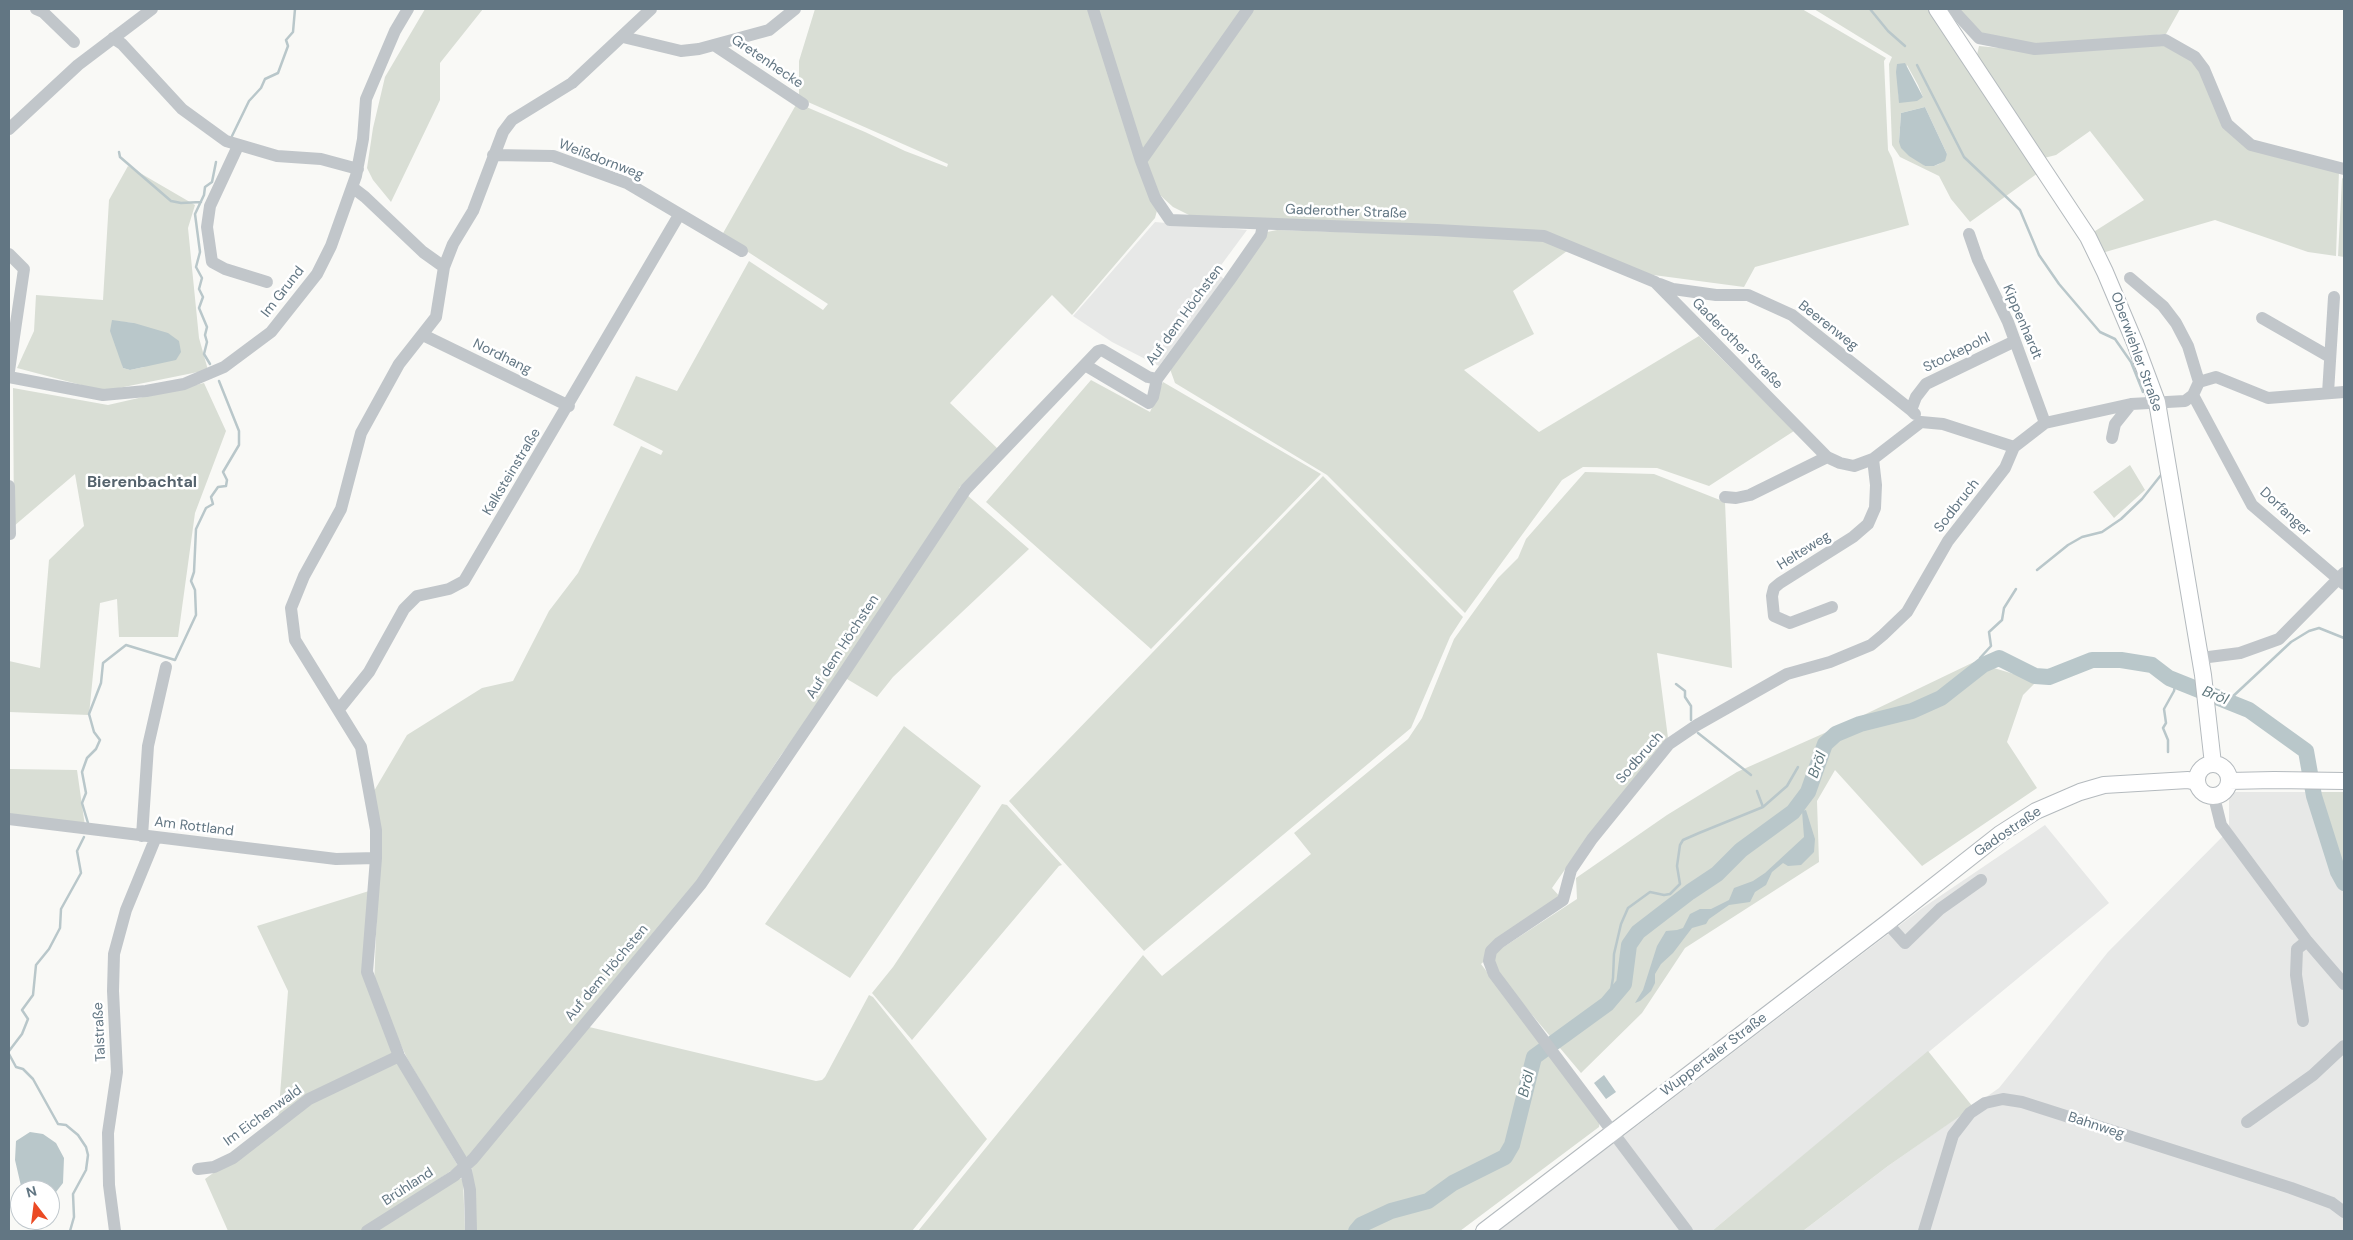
<!DOCTYPE html>
<meta charset="utf-8">
<style>
body{margin:0}
#map{position:relative;width:2353px;height:1240px;overflow:hidden;background:#f9f9f6;font-family:"DM Sans",sans-serif}
canvas{display:block}
.frame{position:absolute;inset:0;border:10px solid #627683;pointer-events:none}
.north{position:absolute;left:10px;top:1180px;width:50px;height:50px;box-sizing:border-box;background:#fff;border:1px solid #c0c8cd;border-radius:50%;rotate:345deg;font-size:14px;font-weight:700;line-height:20px;text-align:center;color:#627683}
.north::after{content:'';display:block;margin:auto;width:18px;height:22px;background:#eb4a24;clip-path:polygon(50% 0,100% 100%,50% 72%,0 100%)}
</style>
<div id="map">
<canvas width="2353" height="1240"></canvas>
<div class="frame"></div>
<div class="north">N</div>
</div>
<script>
const context = document.querySelector('canvas').getContext('2d');
context.lineJoin = 'round';
function paint(path, color) { context.fillStyle = color; context.fill(path, 'evenodd'); }
const poly = rows => new Path2D(rows.map(r => 'M' + r).join(''));
function strokePath(path, color, width, dash) { context.strokeStyle = color; context.lineWidth = width; context.lineCap = dash ? 'butt' : 'round'; context.setLineDash(dash || []); context.stroke(path); }
function label(font, color, halo, rows, align = 'center') {
  context.font = font + ' "DM Sans",sans-serif'; context.lineWidth = 5; context.setLineDash([]); context.textBaseline = 'middle'; context.strokeStyle = halo; context.fillStyle = color; for (const [text, x, y, turn = 0] of rows) {
    context.save(); context.translate(x, y); context.rotate((+turn || 0) * Math.PI / 180); context.textAlign = isNaN(turn) ? turn : align; if (halo) context.strokeText(text, 0, 0); context.fillText(text, 0, 0); context.restore();
  }
}
paint(poly([
 [1155,222,1247,230,1216,272,1224,279,1159,366,1112,342,1073,316],
 [2229,792,2309,792,2338,877,2344,883,2344,1231,1803,1231,1888,1166,1999,1088,2108,952,2229,830],
 [2045,825,2109,903,1712,1231,1493,1231,1638,1125,1921,909]
]), '#e7e8e7');
paint(poly([
 [425,9,483,9,440,63,440,100,391,202,373,180,367,168,373,128,385,77],
 [815,9,1802,9,1886,58,1884,61,1888,150,1892,158,1909,225,1755,267,1744,287,1646,274,1569,242,1191,216,1173,207,1161,196,1155,218,1072,315,1052,295,950,403,998,449,959,488,1029,549,893,677,877,697,842,676,781,755,700,877,471,1156,465,1157,407,1058,374,987,378,881,374,791,407,735,482,688,513,681,549,611,578,573,641,446,661,455,663,451,613,425,636,376,677,391,749,261,823,310,828,304,722,235,797,103,865,132,905,151,947,167,948,164,799,98,799,61],
 [1814,9,1932,9,2038,173,1970,222,1951,199,1939,176,1900,157,1892,145,1889,64,1892,57],
 [1907,65,1918,85,1923,97,1899,98,1898,88],
 [1925,107,1947,154,1939,164,1934,166,1925,166,1899,142,1901,113],
 [1942,9,2180,9,2166,34,2042,46,1983,36],
 [2161,43,2194,59,2240,140,2339,171,2336,256,2308,252,2215,220,2102,253,2092,233,2144,200,2090,131,2056,155,2044,158,1976,59,1979,46,2030,51],
 [128,166,195,205,188,228,199,338,208,370,104,391,17,368,34,331,36,295,103,300,109,200],
 [112,321,134,323,144,367,130,370,123,368],
 [2344,176,2344,257,2338,256,2342,179],
 [1277,230,1527,238,1551,243,1567,251,1513,291,1534,334,1464,370,1539,432,1699,336,1794,431,1709,486,1657,468,1583,467,1562,480,1465,613,1327,475,1175,383,1170,369,1267,232],
 [1091,380,1150,412,1163,382,1321,474,1151,649,986,502],
 [204,383,226,431,195,513,178,637,119,637,117,599,100,603,89,715,9,712,9,661,40,668,49,560,84,526,75,474,14,526,13,388,108,405],
 [2130,465,2145,490,2114,518,2093,492],
 [1585,472,1654,474,1725,502,1732,668,1657,653,1668,738,1580,848,1552,888,1563,900,1502,948,1577,899,1576,878,1667,815,1737,772,1847,723,1974,662,2037,681,2023,695,2007,742,2037,788,1922,866,1835,770,1817,801,1819,862,1685,948,1642,1013,1581,1073,1496,972,1494,953,1481,964,1600,1121,1599,1127,1460,1231,918,1231,1143,955,1162,976,1311,854,1294,833,1408,739,1422,718,1454,639,1498,578,1518,558,1526,539],
 [1323,476,1463,617,1450,637,1411,728,1144,951,1009,801],
 [904,726,981,786,850,978,765,924],
 [9,769,77,770,85,826,9,816],
 [2309,792,2344,792,2344,883,2338,877],
 [1002,804,1007,805,1062,865,1059,866,912,1040,872,993,893,967],
 [369,891,364,972,396,1054,278,1121,288,991,257,926],
 [869,995,873,997,987,1139,912,1231,473,1231,472,1164,585,1026,816,1081,822,1080,825,1077],
 [1928,1051,1973,1107,1888,1166,1803,1231,1712,1231],
 [397,1061,458,1166,363,1231,228,1231,205,1179,306,1105],
 [459,1178,463,1179,465,1231,371,1231]
]), '#d9ded5');
paint(poly([
 [1905,63,1923,97,1917,101,1899,103,1896,72,1897,64],
 [1925,107,1947,154,1945,161,1934,166,1925,166,1909,156,1901,148,1899,142,1901,113],
 [112,320,134,323,168,333,179,341,181,352,176,360,130,370,123,368,110,331],
 [1806,810,1815,839,1814,852,1801,865,1788,866,1783,863,1772,872,1766,885,1755,892,1750,902,1729,905,1709,919,1706,924,1692,928,1673,953,1661,964,1655,974,1655,983,1651,991,1640,1001,1635,1003,1643,990,1657,946,1666,931,1677,930,1683,928,1690,914,1700,909,1711,909,1729,900,1734,888,1753,881,1765,873,1804,837,1802,811],
 [1604,1075,1616,1092,1606,1099,1594,1083],
 [30,1132,43,1134,56,1143,64,1158,63,1183,56,1192,26,1190,21,1186,15,1160,16,1141]
]), '#b9c7ca');
strokePath(poly([
 [1870,9,1888,31,1905,46],
 [1917,65,1964,157,2020,210,2039,255,2059,284,2100,332,2115,339,2131,362,2143,392],
 [232,136,249,101,261,88,265,79,278,73,288,46,286,40,293,32,295,9],
 [119,152,120,157,171,201,181,203,201,202],
 [210,364,204,354,207,342,205,335,207,327,199,308,203,297,199,289,202,278,196,267,200,252,195,214,204,195,205,187,212,182,216,162],
 [2037,570,2068,545,2082,537,2102,532,2121,519,2142,499,2161,475],
 [1980,666,1980,658,1991,646,1989,632,2002,620,2004,608,2016,589],
 [1676,684,1685,691,1685,697,1691,706,1691,720],
 [2229,700,2291,642,2309,631,2319,628,2344,638],
 [1698,733,1751,775],
 [2168,752,2168,740,2163,728,2166,723,2164,709,2174,691,2176,680],
 [1763,807,1787,786,1798,767],
 [88,823,82,803,86,793,82,772,87,758,96,749,100,740,94,732,89,714,101,683,103,663,126,645,175,660,196,615,195,590,191,581,194,572,196,529,206,508,213,504,211,497,218,487,226,486,227,480,223,472,239,445,239,431,219,381],
 [1609,1002,1613,978,1614,954,1621,924,1628,908,1650,892,1664,895,1670,894,1680,884,1677,866,1680,845,1683,840,1699,833,1763,807,1757,791],
 [9,1051,22,1034,28,1019,22,1010,33,995,36,965,49,949,60,928,61,909,81,873,77,851,84,837],
 [9,1054,16,1067,23,1069,33,1079,58,1124,66,1125,78,1135,86,1147,88,1155,86,1170,73,1194,74,1217,70,1231]
]), '#b9c7ca', 2.5);
strokePath(poly([
 [1356,1231,1361,1225,1391,1211,1428,1201,1453,1183,1505,1157,1512,1145,1534,1057,1607,1004,1624,984,1629,945,1638,932,1690,892,1717,874,1741,850,1793,812,1808,792,1825,744,1836,734,1860,724,1912,711,1941,698,1983,665,1999,658,2035,676,2049,677,2092,660,2121,660,2152,665,2169,678,2249,710,2306,751,2314,796,2338,872,2344,883]
]), '#b9c7ca', 16);
const major = poly([
 [1937,9,2088,237,2105,272,2135,343,2157,402,2203,675,2213,764],
 '2197 780a16 16 0 1 1 32 0a16 16 0 1 1-32 0Z',
 [2229,781,2274,780,2344,781],
 [1484,1231,1887,923,2000,834,2036,811,2080,792,2104,785,2188,780,2196,782]
]);
strokePath(major, '#b4babe', 18);
strokePath(poly([
 [36,9,43,12,74,42],
 [1093,9,1141,161,1155,198,1170,220,1437,230,1544,236,1655,282,1827,457,1840,463,1854,466,1873,459,1921,422,1943,424,2014,447],
 [1941,16,1955,12,1979,38,2035,49,2165,40,2195,57,2204,69,2227,124,2251,145,2344,169],
 [623,37,681,51,699,49,769,30,795,9],
 [113,38,122,44,182,109,226,141,277,156,321,159,358,169],
 [714,45,803,104],
 [9,129,78,65,152,9],
 [238,146,210,206,207,227,212,262,225,269,267,282],
 [493,155,553,156,627,183,742,251],
 [1141,161,1248,9],
 [352,187,365,197,423,252,444,267],
 [1969,234,1978,260,2008,322,2045,423],
 [9,254,24,269,9,371],
 [1660,284,1673,289,1716,295,1748,295,1792,315,1911,410],
 [2262,318,2330,357],
 [423,335,569,406],
 [1085,365,1149,403,1153,397,1157,379,1229,281,1261,235,1263,225],
 [9,377,103,395,146,391,184,384,224,367,271,332,317,274,331,246,356,176,363,139,366,99,395,31,408,9],
 [2199,382,2216,377,2268,398,2344,392],
 [2328,393,2334,297],
 [2193,395,2252,505,2344,584],
 [1915,414,1911,410,1916,397,1926,384,2015,341],
 [2112,438,2115,424,2131,404],
 [2014,447,2045,423,2131,404,2185,401,2193,395,2199,382,2188,346,2176,323,2163,306,2130,278],
 [9,486,10,534],
 [1725,497,1736,498,1750,495,1827,457],
 [1832,607,1790,623,1774,616,1772,596,1774,588,1780,583,1853,537,1868,524,1875,508,1876,485,1873,459],
 [2201,658,2240,653,2279,639,2344,573],
 [340,708,369,672,404,609,417,596,449,589,464,581,679,215],
 [2214,797,2221,825,2307,941,2344,984],
 [9,819,336,859,376,858],
 [142,836,148,746,166,667],
 [1887,923,1905,943,1940,909,1981,880],
 [2303,1021,2296,975,2297,949,2307,941],
 [2247,1122,2313,1075,2344,1046],
 [198,1169,214,1167,233,1158,309,1099,399,1056],
 [115,1231,109,1185,108,1133,117,1072,113,991,114,954,126,910,156,837],
 [367,1231,454,1176,473,1159,701,884,842,676,966,489,1098,351,1102,350,1148,377,1157,379],
 [471,1231,470,1190,465,1166,399,1056,367,972,376,858,376,830,361,747,295,640,291,608,304,576,341,509,361,433,399,364,436,317,444,267,453,244,473,211,503,132,512,120,572,83,651,9],
 [1687,1231,1494,974,1489,961,1491,951,1499,943,1563,900,1571,870,1592,839,1669,744,1697,725,1787,674,1830,662,1871,645,1883,635,1907,612,1948,541,2005,468,2014,447],
 [1924,1231,1953,1135,1970,1113,1985,1103,2003,1099,2022,1102,2291,1188,2332,1203,2344,1212]
]), '#c1c6ca', 12);
strokePath(major, '#fff', 16);
label('14px', '#627683', '#fff', [
 ["Gretenhecke",767,62,34],
 ["Weißdornweg",601,160,21],
 ["Gaderother Straße",1346,212,2],
 ["Im Grund",283,292,-52],
 ["Auf dem Höchsten",1185,315,-54],
 ["Kippenhardt",2022,322,67],
 ["Beerenweg",1828,326,38],
 ["Gaderother Straße",1737,344,45],
 ["Oberwiehler Straße",2136,352,70],
 ["Stockepohl",1957,353,-26],
 ["Nordhang",502,357,26],
 ["Kalksteinstraße",512,472,-59],
 ["Sodbruch",1957,506,-52],
 ["Dorfanger",2285,512,43],
 ["Helteweg",1804,551,-32],
 ["Auf dem Höchsten",843,647,-57],
 ["Sodbruch",1640,758,-49],
 ["Am Rottland",194,827,7],
 ["Gadostraße",2008,832,-34],
 ["Auf dem Höchsten",607,973,-50],
 ["Talstraße",100,1032,-93],
 ["Wuppertaler Straße",1714,1055,-37],
 ["Im Eichenwald",263,1116,-36],
 ["Bahnweg",2096,1126,18],
 ["Brühland",408,1187,-33]
]);
label('italic 15px', '#5e767c', '#fff', [
 ["Bröl",2215,696,22],
 ["Bröl",1818,765,-70],
 ["Bröl",1527,1084,-76]
]);
label('bold 16px', '#55636d', '#fff', [
 ["Bierenbachtal",142,483]
]);
</script>
